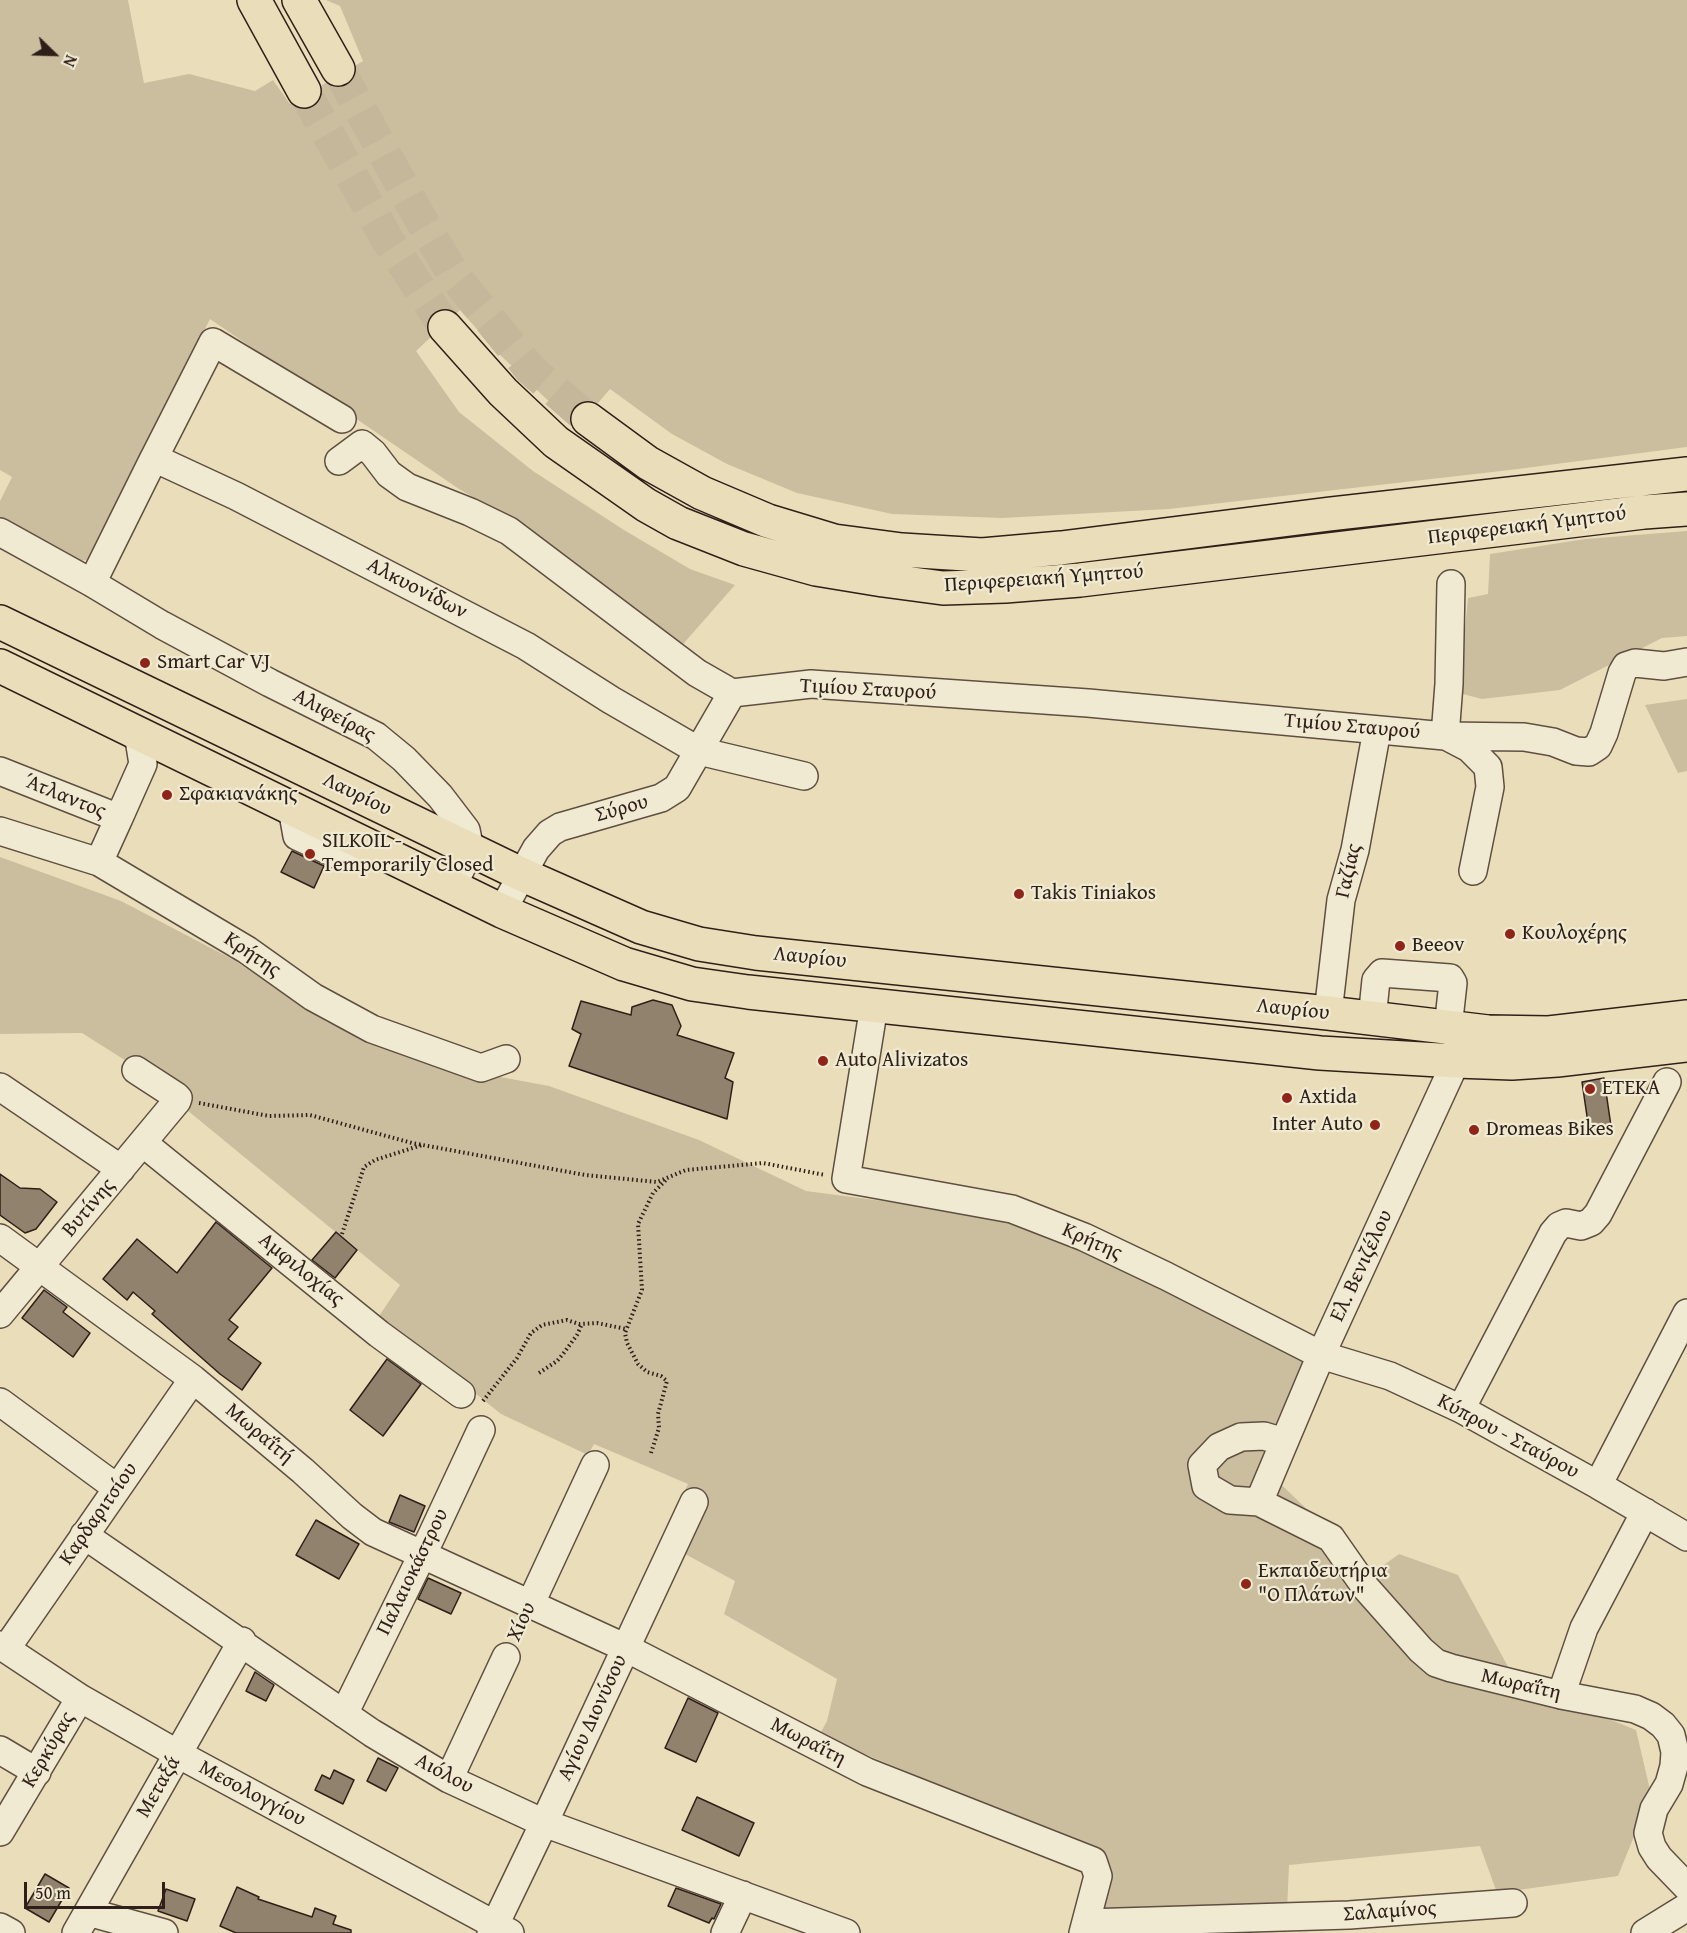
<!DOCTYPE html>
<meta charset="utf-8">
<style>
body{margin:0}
#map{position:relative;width:1687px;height:1933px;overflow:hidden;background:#eadeba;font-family:"Gentium Book Plus",serif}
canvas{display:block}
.north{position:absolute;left:24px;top:24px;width:60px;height:60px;-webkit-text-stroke:4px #f1ead2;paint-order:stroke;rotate:113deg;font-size:16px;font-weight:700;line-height:24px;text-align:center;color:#2f1f19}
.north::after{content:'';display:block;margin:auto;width:21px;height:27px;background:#2f1f19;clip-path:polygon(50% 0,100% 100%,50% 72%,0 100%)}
.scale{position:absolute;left:24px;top:1882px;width:141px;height:27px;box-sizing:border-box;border:3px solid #2f1f19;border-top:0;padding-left:8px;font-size:18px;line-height:21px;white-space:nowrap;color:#2f1f19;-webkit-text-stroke:4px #f1ead2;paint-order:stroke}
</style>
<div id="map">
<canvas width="1687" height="1933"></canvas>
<div class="north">N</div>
<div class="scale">50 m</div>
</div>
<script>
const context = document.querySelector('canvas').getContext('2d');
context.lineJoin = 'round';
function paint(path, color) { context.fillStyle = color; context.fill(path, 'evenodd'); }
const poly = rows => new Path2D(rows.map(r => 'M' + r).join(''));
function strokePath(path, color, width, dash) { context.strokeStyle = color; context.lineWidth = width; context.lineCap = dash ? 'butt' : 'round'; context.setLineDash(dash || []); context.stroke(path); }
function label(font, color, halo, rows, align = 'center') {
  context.font = font + ' "Gentium Book Plus",serif'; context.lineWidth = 4.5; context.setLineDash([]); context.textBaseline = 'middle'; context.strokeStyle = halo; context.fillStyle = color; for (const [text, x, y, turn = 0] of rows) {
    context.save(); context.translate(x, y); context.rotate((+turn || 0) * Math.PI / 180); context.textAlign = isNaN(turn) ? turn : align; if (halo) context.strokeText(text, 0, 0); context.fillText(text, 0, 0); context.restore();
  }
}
paint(poly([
 [0,0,128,0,144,83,189,74,255,91,273,80,290,104,363,61,340,6,326,0,1687,0,1687,447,1510,470,1169,509,1002,518,892,514,797,493,727,464,672,434,610,389,577,428,499,354,460,310,416,351,459,412,533,471,624,530,690,569,735,585,677,651,526,528,459,489,210,319,91,559,75,562,0,522,0,501,12,477,0,470],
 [1687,531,1687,636,1662,638,1560,690,1482,699,1459,693,1468,598,1488,594,1490,554,1585,539],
 [1687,699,1687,771,1678,773,1645,705],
 [0,857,121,901,234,960,327,1022,452,1068,549,1086,699,1140,806,1191,967,1212,1077,1242,1306,1355,1261,1465,1373,1573,1399,1554,1458,1575,1524,1696,1574,1705,1636,1730,1651,1794,1618,1876,1497,1893,1480,1846,1289,1865,1287,1911,1102,1912,1112,1870,1102,1853,838,1743,821,1732,827,1721,837,1679,724,1614,735,1581,661,1541,688,1484,594,1444,588,1455,501,1414,379,1316,400,1285,131,1064,82,1033,0,1034]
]), '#cabe9f');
const building = poly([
 [292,851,324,866,314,888,281,872,292,851],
 [653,1000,672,1005,681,1026,677,1035,734,1053,725,1078,733,1082,727,1119,569,1066,581,1034,572,1029,581,1001,631,1015,632,1007,653,1000],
 [1604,1078,1611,1126,1589,1130,1582,1082,1604,1078],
 [0,1174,20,1188,40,1189,57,1202,36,1229,25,1233,0,1215,0,1174],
 [216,1222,272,1268,229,1320,238,1327,228,1339,261,1363,242,1390,220,1374,152,1314,155,1311,133,1292,127,1300,103,1279,137,1239,177,1273,216,1222],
 [336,1232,357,1250,335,1278,312,1260,336,1232],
 [44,1290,67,1307,63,1312,90,1333,73,1357,22,1318,44,1290],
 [387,1359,421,1384,383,1436,350,1410,387,1359],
 [400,1495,425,1506,414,1532,389,1522,400,1495],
 [316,1520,359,1544,339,1579,296,1555,316,1520],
 [428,1578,461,1593,451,1614,418,1599,428,1578],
 [255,1672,274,1685,266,1701,246,1691,255,1672],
 [688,1698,718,1713,696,1762,665,1748,688,1698],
 [378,1758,398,1768,386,1791,367,1781,378,1758],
 [334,1770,354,1780,343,1804,315,1790,322,1775,330,1779,334,1770],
 [697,1797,754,1823,739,1856,682,1830,697,1797],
 [45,1874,69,1888,49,1922,25,1908,45,1874],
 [237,1887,259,1897,258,1899,312,1917,315,1908,336,1916,333,1924,351,1930,351,1933,236,1933,220,1926,237,1887],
 [676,1888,721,1904,714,1919,712,1918,709,1923,668,1906,676,1888],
 [166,1889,195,1899,187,1921,158,1911,166,1889]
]);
paint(building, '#90826d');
strokePath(building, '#2f1f19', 1.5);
strokePath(poly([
 [338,69,420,218,455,277,530,369,588,419],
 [304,91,387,239,445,327]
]), '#c5b89a', 33, [33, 16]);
const minor = poly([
 [154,458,213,342,342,419],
 [339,461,362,444,373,453,389,474,407,487,470,512,509,531,697,673,732,693,811,684,1088,703,1445,736,1524,737,1553,742,1576,751,1589,752,1598,746,1604,733,1622,673,1626,666,1635,663,1664,666,1687,662],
 [0,532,92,583,162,625,270,683,376,736,404,759,440,796,466,830,470,850,452,887],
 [92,583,154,458,236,496,526,646,611,700,699,751,804,776],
 [1445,736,1449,684,1451,584],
 [1446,736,1469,748,1488,767,1490,787,1473,871],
 [0,771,119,818,99,862],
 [292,808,297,836,338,855,373,848],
 [119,818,143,764,138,733],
 [0,831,99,862,247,950,313,997,372,1029,481,1068,506,1059],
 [502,911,536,849,550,833,560,827,661,798,677,788,732,693],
 [874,1006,846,1179,1012,1209,1084,1237,1166,1276,1321,1355,1390,1376,1461,1409,1598,1485,1687,1537],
 [1328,1013,1341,900,1355,850,1377,730],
 [1372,1019,1376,980,1382,973,1450,978,1453,983,1448,1028],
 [0,1087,121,1169],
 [143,1143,379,1334,461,1394],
 [0,1238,193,1379,303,1471,352,1516,373,1532,626,1648,867,1772,1093,1861,1098,1876,1083,1933],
 [0,1314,177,1101,178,1098,176,1096,136,1070],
 [0,1402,117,1488],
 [1461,1409,1553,1233,1559,1226,1566,1223,1581,1226,1591,1222,1598,1214,1667,1082],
 [1284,1442,1264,1436,1241,1437,1219,1447,1202,1465,1206,1486,1230,1500,1259,1502,1331,1538,1366,1588,1421,1650,1436,1663,1451,1668,1561,1695,1635,1709,1651,1716,1663,1725,1671,1735,1675,1752,1674,1766,1669,1784,1654,1809,1648,1833,1652,1847,1659,1858,1687,1887],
 [1598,1485,1687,1313],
 [1259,1502,1321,1355,1456,1061,1458,1043],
 [84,1535,372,1733,449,1779,544,1823,846,1933],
 [530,1605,595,1465],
 [0,1645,80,1698,178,1754,510,1933],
 [6,1649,193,1379],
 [1561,1695,1584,1628,1645,1512],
 [344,1714,431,1537,481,1430],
 [0,1750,37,1772],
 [449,1779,506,1657],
 [0,1832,80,1698],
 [88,1912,164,1933],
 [1086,1923,1349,1915,1513,1903],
 [0,1927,11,1933],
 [76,1933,242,1641],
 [491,1933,544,1823,694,1502],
 [725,1933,743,1895],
 [1645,1933,1687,1907]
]);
const major = poly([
 [0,622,521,874,641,927,699,944,756,953,1328,1013,1488,1032,1549,1033,1687,1017],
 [0,666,502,911,624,964,692,984,748,992,1320,1053,1456,1061,1512,1063,1557,1060,1687,1045]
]);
const highway = poly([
 [254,0,304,91],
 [299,0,338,69],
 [445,327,503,392,556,442,646,505,678,523,744,549,816,569,883,580,943,588,1005,586,1080,580,1644,512,1687,509],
 [588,419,648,463,702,493,768,521,834,541,902,550,982,555,1061,548,1330,514,1687,474]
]);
strokePath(minor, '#5e4f41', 30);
strokePath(major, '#2f1f19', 36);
strokePath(highway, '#2f1f19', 36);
strokePath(poly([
 [199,1103,269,1116,310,1115,412,1143,585,1175,657,1182,686,1170,763,1163,825,1175],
 [342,1234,364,1167,375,1160,422,1145],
 [539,1373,557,1361,563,1354,577,1335,582,1324],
 [483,1401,517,1358,531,1333,542,1325,567,1320,579,1324,597,1323,626,1329],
 [651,1453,659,1428,658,1414,667,1381,661,1376,647,1372,638,1364,627,1343,625,1333,642,1290,638,1224,653,1193,668,1178]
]), '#2f1f19', 4, [1.5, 3]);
strokePath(minor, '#f1ead2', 27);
strokePath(major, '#eadeba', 33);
strokePath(highway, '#eadeba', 33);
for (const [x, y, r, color] of [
 [145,663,6,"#8f2418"],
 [167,795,6,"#8f2418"],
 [310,854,6,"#8f2418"],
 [1019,894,6,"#8f2418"],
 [1510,934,6,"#8f2418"],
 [1400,946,6,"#8f2418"],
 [823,1061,6,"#8f2418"],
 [1590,1089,6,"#8f2418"],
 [1287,1098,6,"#8f2418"],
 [1375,1125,6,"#8f2418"],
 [1474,1130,6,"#8f2418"],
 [1246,1584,6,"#8f2418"]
]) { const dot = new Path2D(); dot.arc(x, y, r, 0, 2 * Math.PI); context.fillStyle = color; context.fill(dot); strokePath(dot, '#f1ead2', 2); }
label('21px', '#2f1f19', '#f1ead2', [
 ["Περιφερειακή Υμηττού",1527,526,-7],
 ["Περιφερειακή Υμηττού",1044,579,-4],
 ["Αλκυονίδων",417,589,27],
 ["Τιμίου Σταυρού",868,690,3],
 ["Αλιφείρας",334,716,28],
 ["Τιμίου Σταυρού",1352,727,5],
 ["Λαυρίου",357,795,26],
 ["Άτλαντος",65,797,22],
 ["Σύρου",622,809,-16],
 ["Γαζίας",1349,871,-77],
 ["Κρήτης",252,955,34],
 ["Λαυρίου",810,958,6],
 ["Λαυρίου",1293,1010,6],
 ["Βυτίνης",89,1208,-50],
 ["Κρήτης",1092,1242,24],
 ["Ελ. Βενιζέλου",1362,1266,-65],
 ["Αμφιλοχίας",301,1270,39],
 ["Μωραΐτή",259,1434,40],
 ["Κύπρου - Σταύρου",1508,1437,28],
 ["Καρδαριτσίου",99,1514,-55],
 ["Παλαιοκάστρου",413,1572,-64],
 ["Χίου",522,1622,-65],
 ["Μωραΐτη",1521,1685,13],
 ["Αγίου Διονύσου",593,1718,-65],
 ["Μωραΐτη",808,1742,27],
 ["Κερκύρας",49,1750,-60],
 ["Αιόλου",444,1774,28],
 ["Μεταξά",159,1787,-60],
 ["Μεσολογγίου",252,1794,28],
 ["Σαλαμίνος",1390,1912,-4]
]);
label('21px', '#2f1f19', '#f1ead2', [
 ["Smart Car VJ",157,663],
 ["Σφακιανάκης",179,795],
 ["SILKOIL -",322,842],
 ["Temporarily Closed",322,866],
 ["Takis Tiniakos",1031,894],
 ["Κουλοχέρης",1522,934],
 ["Beeov",1412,946],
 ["Auto Alivizatos",835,1061],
 ["ΕΤΕΚΑ",1602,1089],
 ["Axtida",1299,1098],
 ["Inter Auto",1363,1125,"right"],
 ["Dromeas Bikes",1486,1130],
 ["Εκπαιδευτήρια",1258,1572],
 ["\"Ο Πλάτων\"",1258,1596]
], 'left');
</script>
